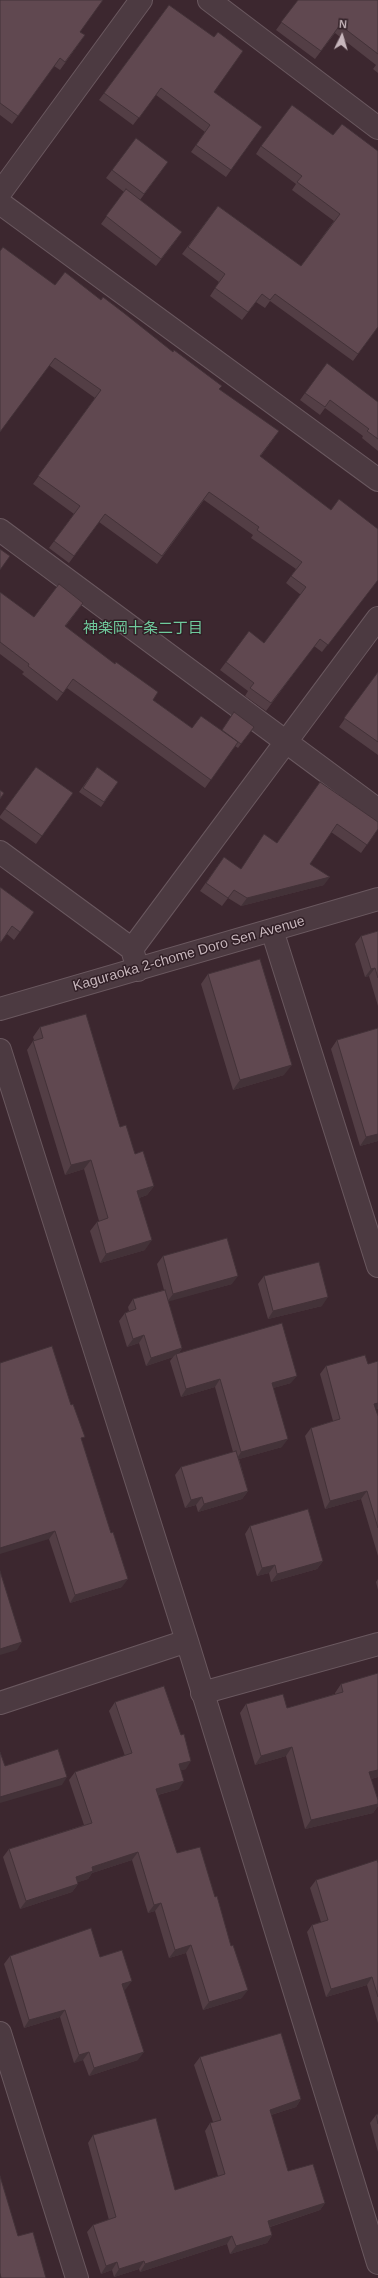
<!DOCTYPE html>
<meta charset="utf-8">
<style>
body{margin:0}
#map{position:relative;width:378px;height:2278px;overflow:hidden;background:#3c272f;font-family:Arial,sans-serif}
canvas{display:block}
.north{position:absolute;left:322px;top:16px;width:40px;height:40px;-webkit-text-stroke:3px #311f26;paint-order:stroke;rotate:5deg;font-size:11px;font-weight:700;line-height:16px;text-align:center;color:#c7b6bc}
.north::after{content:'';display:block;margin:auto;width:14px;height:18px;background:#c7b6bc;clip-path:polygon(50% 0,100% 100%,50% 72%,0 100%)}
</style>
<div id="map">
<canvas width="378" height="2278"></canvas>
<div class="north">N</div>
</div>
<script>
const context = document.querySelector('canvas').getContext('2d');
context.lineJoin = 'round';
const poly = rows => new Path2D(rows.map(r => 'M' + r).join(''));
function strokePath(path, color, width, dash) { context.strokeStyle = color; context.lineWidth = width; context.lineCap = dash ? 'butt' : 'round'; context.setLineDash(dash || []); context.stroke(path); }
function paint(path, color) { context.fillStyle = color; context.fill(path, 'evenodd'); }
function label(font, color, halo, rows, align = 'center') {
  context.font = font + ' Arial,"Noto Sans JP",sans-serif'; context.lineWidth = 3; context.setLineDash([]); context.textBaseline = 'middle'; context.strokeStyle = halo; context.fillStyle = color; for (const [text, x, y, turn = 0] of rows) {
    context.save(); context.translate(x, y); context.rotate((+turn || 0) * Math.PI / 180); context.textAlign = isNaN(turn) ? turn : align; if (halo) context.strokeText(text, 0, 0); context.fillText(text, 0, 0); context.restore();
  }
}
const minor = poly([
 [209,0,378,128],
 [0,193,141,0],
 [0,203,378,480],
 [0,530,378,810],
 [0,852,132,949],
 [272,930,378,1266],
 [138,970,132,949,378,618],
 [0,1009,378,899],
 [0,1050,187,1641,378,2263],
 [202,1693,378,1644],
 [0,1703,187,1641],
 [0,2033,77,2278]
]);
strokePath(minor, '#6a585f', 24);
strokePath(minor, '#4c3a41', 22);
paint(poly([
 [0,0,80,32,85,35,60,70,54,66,12,124,0,115],
 [298,0,378,0,378,73,373,69,376,65,335,33,315,59,276,30],
 [169,5,214,92,262,127,226,177,191,152,205,132,156,95,133,125,99,100],
 [333,135,378,327,353,361,270,301,265,308,256,302,242,320,210,296,219,282,182,254,218,206,301,266,334,221,292,190,296,184,256,154,261,146],
 [112,170,162,170,140,200,177,239,156,266,101,224,124,192,106,178],
 [55,285,101,300,219,389,274,438,260,457,331,510,378,529,378,580,322,652,314,646,266,711,245,696,248,691,220,670,226,662,264,643,301,595,286,583,296,569,251,538,253,535,204,500,157,564,99,522,69,563,49,548,74,514,33,484,95,398,50,366],
 [305,393,378,402,378,451,362,438,363,436,325,408,320,415,300,400],
 [0,592,34,617,83,603,65,627,153,700,192,728,222,730,254,727,238,748,235,746,205,788,67,688,57,701,22,674,24,672,0,654],
 [378,672,378,755,339,727],
 [36,767,73,793,36,844,0,818,0,816],
 [97,767,118,782,101,807,79,792],
 [320,782,378,829,361,853,331,832,310,864,324,885,241,906,228,898,222,906,200,891,224,857,240,869,277,843],
 [0,887,34,912,14,940,7,934,0,943],
 [378,931,378,1006,369,976,365,977,355,944,361,936],
 [208,974,284,1075,233,1090,201,984],
 [40,1027,120,1127,154,1186,147,1195,139,1198,145,1250,100,1263,90,1231,97,1222,99,1221,84,1169,65,1175,27,1050,33,1041,34,1040,33,1037],
 [378,1028,378,1141,360,1146,331,1049,337,1040],
 [163,1256,232,1284,168,1301,182,1348,179,1353,291,1383,273,1388,282,1447,239,1459,248,1491,242,1499,198,1512,196,1505,185,1508,175,1475,181,1467,233,1452,215,1387,181,1397,170,1361,173,1357,146,1366,139,1343,127,1347,119,1321,125,1313,129,1311,128,1307,133,1299,164,1290,157,1264],
 [264,1276,322,1306,268,1319,258,1284],
 [326,1366,376,1410,378,1416,378,1556,361,1499,325,1509,305,1436,311,1428,333,1421,320,1374],
 [82,1441,122,1587,70,1603,49,1539],
 [250,1526,323,1561,317,1569,271,1582,269,1573,257,1576,245,1534],
 [378,1579,378,1590,376,1582],
 [341,1684,378,1777,371,1779,378,1800,378,1806,373,1813,305,1829,286,1756,255,1765,240,1713,246,1704,287,1708,335,1694,335,1693],
 [115,1702,186,1769,181,1770,179,1789,158,1795,177,1853,242,1998,203,2010,186,1953,169,1958,155,1911,148,1913,132,1860,92,1873,88,1879,78,1882,78,1884,72,1892,20,1909,3,1857,9,1849,84,1825,69,1780,75,1772,125,1756,109,1711],
 [378,1863,378,2023,367,1985,326,1997,307,1932,312,1925,321,1922,310,1888,316,1880],
 [10,1956,100,1957,126,1989,123,1990,138,2060,89,2076,83,2060,74,2063,60,2017,24,2028,4,1964],
 [200,2057,301,2099,296,2107,271,2115,288,2171,325,2203,320,2210,270,2227,272,2235,267,2243,230,2254,227,2244,140,2272,139,2269,114,2277,112,2270,101,2274,87,2232,93,2225,109,2220,88,2143,93,2135,175,2190,218,2176,205,2131,210,2123,213,2122,194,2065],
 [378,2114,378,2152,370,2123,376,2115]
]), '#533e45');
paint(poly([
 [378,580,322,652,328,645],
 [330,877,324,885,241,906,247,898],
 [375,968,369,976,365,977,371,969],
 [292,1065,284,1075,233,1090,240,1080],
 [378,1134,378,1141,360,1146,366,1137],
 [91,1160,84,1169,65,1175,71,1165],
 [154,1186,147,1195,130,1201,137,1191],
 [152,1240,145,1250,100,1263,106,1254],
 [238,1276,232,1284,167,1302,173,1294],
 [328,1297,322,1306,268,1319,273,1311],
 [144,1335,139,1343,127,1347,133,1339],
 [182,1348,177,1356,176,1354,173,1357,146,1366,151,1358],
 [297,1376,291,1383,266,1390,272,1383],
 [220,1379,215,1387,181,1397,186,1389],
 [378,1403,378,1409,369,1412,374,1404],
 [288,1439,282,1447,236,1460,241,1452],
 [248,1491,242,1499,198,1512,204,1504],
 [367,1491,361,1499,325,1509,330,1501],
 [202,1497,196,1505,185,1508,191,1500],
 [55,1531,49,1539,0,1554,0,1548],
 [323,1561,317,1569,271,1582,277,1574],
 [275,1565,269,1573,257,1576,262,1568],
 [128,1579,122,1587,70,1603,75,1595],
 [22,1642,17,1650,0,1655,0,1649],
 [292,1747,286,1756,255,1765,261,1756],
 [191,1761,186,1769,173,1772,179,1764],
 [378,1770,378,1777,362,1781,369,1772],
 [67,1777,62,1785,0,1803,0,1797],
 [184,1781,179,1789,150,1797,156,1789],
 [378,1804,378,1806,373,1813,305,1829,311,1820],
 [138,1852,132,1860,92,1873,88,1879,70,1885,76,1877,92,1867],
 [78,1884,72,1892,20,1909,26,1901],
 [161,1903,155,1911,148,1913,154,1905],
 [191,1945,186,1953,169,1958,175,1950],
 [372,1977,367,1985,326,1997,331,1989],
 [132,1981,126,1989,116,1992,122,1984],
 [248,1990,242,1998,203,2010,209,2002],
 [65,2010,60,2017,24,2028,29,2020],
 [89,2052,83,2060,74,2063,79,2055],
 [144,2052,138,2060,89,2076,94,2068],
 [301,2099,296,2107,264,2117,270,2110],
 [325,2203,320,2210,263,2229,268,2221],
 [272,2235,267,2243,230,2254,236,2246],
 [232,2236,227,2244,140,2272,145,2264],
 [144,2261,139,2269,114,2277,119,2269],
 [117,2262,112,2270,101,2274,106,2266]
]), '#433238');
const building = poly([
 [0,0,103,0,80,32,85,35,65,62,60,58,18,116,0,103,0,0],
 [298,0,378,0,378,54,340,25,321,51,281,22,298,0],
 [169,5,214,37,218,32,243,51,214,92,262,127,231,170,196,145,210,125,161,88,139,118,104,93,169,5],
 [292,105,333,135,342,124,378,151,378,327,358,354,275,294,270,300,262,294,248,312,215,288,225,274,188,247,218,206,301,266,340,214,297,182,302,176,261,146,292,105],
 [136,138,168,162,144,194,112,170,136,138],
 [126,189,182,232,161,259,106,216,126,189],
 [3,247,55,285,65,272,101,300,103,297,124,313,173,352,174,350,222,386,219,389,279,431,260,456,331,510,339,499,378,529,378,580,328,645,320,639,271,703,250,688,254,683,226,662,249,631,264,643,306,587,291,576,302,562,257,530,259,527,209,492,162,556,105,514,74,556,54,541,80,506,38,476,101,390,55,358,0,432,0,251,3,247],
 [327,363,378,402,378,439,367,431,369,429,330,400,325,407,305,393,327,363],
 [0,549,10,556,0,570,0,549],
 [59,584,83,603,65,626,115,664,116,662,158,692,153,700,192,728,201,716,238,742,211,780,73,679,63,693,28,666,29,664,0,642,0,592,34,617,59,584],
 [378,672,378,742,344,718,378,672],
 [234,712,254,727,241,744,222,730,234,712],
 [36,767,73,793,42,836,5,809,36,767],
 [97,767,118,782,104,802,83,788,97,767],
 [320,782,378,822,378,829,367,845,337,824,310,864,330,877,247,898,234,890,228,898,206,883,224,857,241,869,264,834,277,843,320,782],
 [0,790,4,793,0,799,0,790],
 [0,887,34,912,20,932,12,926,1,942,0,941,0,887],
 [378,931,378,978,375,968,371,969,361,936,378,931],
 [260,959,292,1065,240,1080,208,974,260,959],
 [86,1014,120,1127,126,1125,135,1154,143,1151,154,1186,137,1191,152,1240,106,1254,97,1222,108,1218,91,1160,71,1165,33,1041,43,1038,40,1027,86,1014],
 [378,1028,378,1134,366,1137,337,1040,378,1028],
 [227,1238,238,1276,173,1294,163,1256,227,1238],
 [319,1262,328,1297,273,1311,264,1276,319,1262],
 [165,1290,182,1348,151,1358,144,1335,133,1339,125,1313,136,1309,133,1299,165,1290],
 [282,1323,297,1376,272,1383,288,1439,241,1452,220,1379,186,1389,176,1354,282,1323],
 [52,1346,71,1405,73,1404,85,1437,81,1438,111,1533,113,1532,128,1579,75,1595,55,1531,0,1548,0,1363,52,1346],
 [365,1355,368,1364,378,1361,378,1403,374,1404,378,1416,378,1528,367,1491,330,1501,311,1428,340,1419,326,1366,365,1355],
 [236,1451,248,1491,204,1504,202,1497,191,1500,181,1467,236,1451],
 [308,1509,323,1561,277,1574,275,1565,262,1568,250,1526,308,1509],
 [0,1571,22,1642,0,1649,0,1571],
 [378,1673,378,1770,369,1772,378,1800,378,1804,311,1820,292,1747,261,1756,246,1704,283,1694,287,1708,343,1692,341,1684,378,1673],
 [164,1686,181,1735,184,1734,191,1761,179,1764,184,1781,156,1789,177,1853,200,1847,215,1897,217,1896,231,1946,233,1945,248,1990,209,2002,191,1945,175,1950,161,1903,154,1905,138,1852,92,1867,93,1871,76,1877,78,1884,26,1901,9,1849,92,1823,75,1772,132,1753,115,1702,164,1686],
 [58,1749,67,1777,0,1797,0,1752,5,1766,58,1749],
 [377,1860,378,1863,378,1997,372,1977,331,1989,312,1925,328,1920,316,1880,377,1860],
 [91,1928,100,1957,122,1950,132,1981,122,1984,144,2052,94,2068,89,2052,79,2055,65,2010,29,2020,10,1956,91,1928],
 [281,2033,301,2099,270,2110,288,2171,313,2164,325,2203,268,2221,272,2235,236,2246,232,2236,145,2264,144,2261,119,2269,117,2262,106,2266,93,2225,116,2217,93,2135,156,2118,175,2190,225,2174,210,2123,221,2120,200,2057,281,2033],
 [378,2114,378,2124,376,2115,378,2114],
 [0,2176,18,2236,33,2232,46,2278,1,2278,0,2273,0,2176]
]);
paint(building, '#604850');
strokePath(building, '#433238', 1);
label('14px', '#c7b6bc', '#311f26', [
 ["Kaguraoka 2-chome Doro Sen Avenue",189,954,-16]
]);
label('15px', '#6fca9c', '#311f26', [
 ["神楽岡十条二丁目",143,629]
]);
</script>
